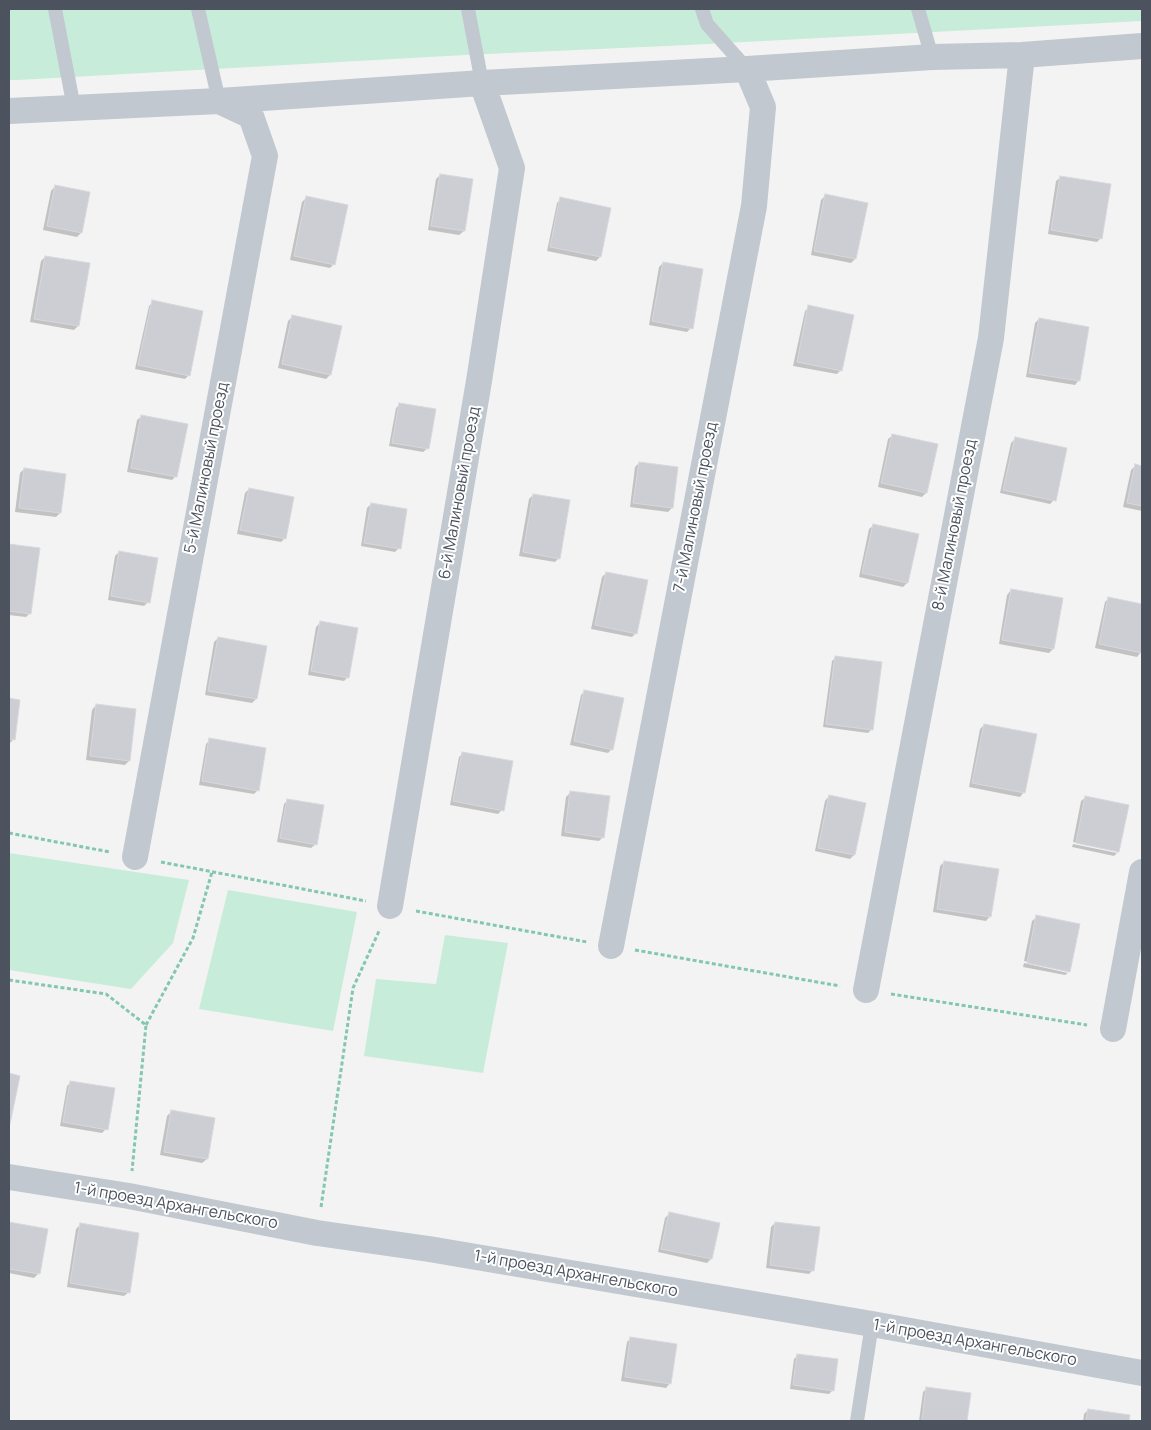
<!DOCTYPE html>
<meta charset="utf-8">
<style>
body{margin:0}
#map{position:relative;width:1151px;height:1430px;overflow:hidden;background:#f4f3f3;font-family:Manrope,sans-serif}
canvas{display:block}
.frame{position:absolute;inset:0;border:10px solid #4c535e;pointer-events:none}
</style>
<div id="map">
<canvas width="1151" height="1430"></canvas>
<div class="frame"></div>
</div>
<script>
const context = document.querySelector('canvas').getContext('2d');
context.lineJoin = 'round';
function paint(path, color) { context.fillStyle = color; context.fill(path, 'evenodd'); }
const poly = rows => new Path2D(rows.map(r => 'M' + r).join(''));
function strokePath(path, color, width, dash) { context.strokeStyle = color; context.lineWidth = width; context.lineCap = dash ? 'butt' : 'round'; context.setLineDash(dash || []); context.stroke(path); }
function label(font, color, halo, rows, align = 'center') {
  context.font = font + ' Manrope,sans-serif'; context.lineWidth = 4; context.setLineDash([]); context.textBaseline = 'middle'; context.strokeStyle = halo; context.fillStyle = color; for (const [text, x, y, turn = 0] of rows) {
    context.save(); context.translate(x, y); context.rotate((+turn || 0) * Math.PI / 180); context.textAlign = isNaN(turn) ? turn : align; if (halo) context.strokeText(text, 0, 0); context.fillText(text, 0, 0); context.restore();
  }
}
paint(poly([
 [9,9,1142,9,1142,21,688,45,465,55,18,80,9,80],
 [9,853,189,880,173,943,131,989,9,970],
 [228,890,357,912,333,1031,199,1009],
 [445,935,508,943,483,1073,364,1056,376,979,436,984]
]), '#c7ecda');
paint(poly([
 [440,175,464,231,459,235,428,230,436,179],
 [1061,177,1101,238,1097,242,1048,234,1056,181],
 [55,186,81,233,77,237,43,230,51,191],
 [825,196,855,259,851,263,811,255,821,200],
 [306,198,334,264,330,268,290,260,302,202],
 [561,199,610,209,600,257,596,261,547,251,557,203],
 [45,257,78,326,74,330,30,322,41,261],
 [663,263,691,328,687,332,649,325,659,267],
 [153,302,189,375,185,379,135,369,149,306],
 [809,307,841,370,837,374,793,366,805,311],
 [292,317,330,375,326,379,278,368,288,321],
 [1039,319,1079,380,1075,385,1026,377,1035,323],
 [400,404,428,448,423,452,389,446,396,408],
 [142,416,176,476,172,480,127,472,137,420],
 [893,435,926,493,922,497,878,487,888,439],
 [1015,439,1054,500,1050,504,1000,493,1011,443],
 [639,463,672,508,668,512,630,507,635,467],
 [1135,466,1142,467,1142,511,1123,507,1131,470],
 [24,469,65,475,60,513,56,517,15,512,20,473],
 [249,489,285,538,281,542,237,534,245,493],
 [533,495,559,558,555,562,519,556,529,499],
 [371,504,399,548,395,552,361,546,367,508],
 [874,525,907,583,903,587,859,577,869,529],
 [9,545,39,549,30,613,26,617,9,615],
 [119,552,148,602,144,606,108,600,115,556],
 [606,573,636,633,632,637,591,629,602,577],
 [1011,590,1053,649,1049,653,999,644,1007,595],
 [1109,598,1142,605,1142,647,1141,652,1137,657,1095,648,1105,602],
 [320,623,348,677,344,681,308,675,316,627],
 [218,638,256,699,252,703,205,695,214,642],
 [836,657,872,729,868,733,823,727,832,661],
 [585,691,612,749,608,753,570,745,581,695],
 [9,699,19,701,14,739,10,743],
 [96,705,129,761,125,765,86,760,92,710],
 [984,725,1024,792,1020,797,969,787,980,729],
 [210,740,258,790,254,794,199,785,206,744],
 [463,753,502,810,498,814,450,805,459,757],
 [570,793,603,837,599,841,561,836,566,797],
 [829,796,854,855,850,859,815,851,825,801],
 [1086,797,1118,852,1117,853,1117,850,1073,842,1081,801],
 [288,800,316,844,311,848,277,842,284,804],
 [1073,844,1117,853,1114,856,1072,847],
 [944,862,990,916,986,921,933,912,940,866],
 [1037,917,1069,971,1068,972,1068,970,1024,961,1032,921],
 [1024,963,1068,973,1065,975,1023,967],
 [71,1082,106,1129,102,1133,60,1126,67,1086],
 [171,1112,207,1159,202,1163,160,1155,167,1116],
 [669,1214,711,1259,707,1263,658,1252,665,1218],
 [9,1223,46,1230,38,1274,34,1278,9,1273],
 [775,1223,813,1270,809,1274,766,1268,771,1227],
 [80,1225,129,1292,124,1296,67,1287,76,1229],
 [631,1338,670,1383,666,1388,621,1381,627,1342],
 [798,1355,833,1390,829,1394,790,1389,794,1359],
 [927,1388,970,1394,966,1421,919,1421,923,1392],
 [1088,1410,1128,1416,1128,1421,1083,1421,1084,1414]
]), '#0003');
const building = poly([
 [440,174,473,179,465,231,431,226,440,174],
 [1060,176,1111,184,1102,239,1051,230,1060,176],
 [55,185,90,192,82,233,47,226,55,185],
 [825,194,868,203,856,259,814,251,825,194],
 [306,196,348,205,335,265,294,256,306,196],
 [560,197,611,208,601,257,550,247,560,197],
 [45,256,90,263,79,326,34,319,45,256],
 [663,262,703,269,693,329,652,321,663,262],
 [152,300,203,311,190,376,138,365,152,300],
 [808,305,854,315,842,371,797,362,808,305],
 [292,315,342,326,331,375,282,364,292,315],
 [1039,318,1089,327,1080,381,1029,373,1039,318],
 [399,403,436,409,429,449,392,443,399,403],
 [141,415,188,424,177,477,131,468,141,415],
 [892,434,938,444,927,493,881,483,892,434],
 [1015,437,1067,448,1056,501,1003,490,1015,437],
 [639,462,678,467,673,508,633,503,639,462],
 [1135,464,1142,466,1142,506,1127,503,1135,464],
 [24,468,66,474,61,513,19,508,24,468],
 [249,488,294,497,286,539,240,530,249,488],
 [533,494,570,500,560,559,523,552,533,494],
 [371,503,407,509,401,549,364,543,371,503],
 [873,524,919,534,908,583,862,573,873,524],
 [9,544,40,548,31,614,9,611,9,544],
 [119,551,158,558,150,603,111,596,119,551],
 [606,572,648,580,637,634,595,625,606,572],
 [1011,589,1063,598,1054,649,1002,640,1011,589],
 [1108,597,1142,604,1142,653,1099,644,1108,597],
 [320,621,358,628,349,678,311,671,320,621],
 [218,637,267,646,257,699,208,691,218,637],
 [835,656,882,662,873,730,826,724,835,656],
 [584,690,624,698,613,750,574,741,584,690],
 [9,698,20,700,15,740,9,739,9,698],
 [96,704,136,709,130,761,90,756,96,704],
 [984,724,1037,734,1025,793,972,783,984,724],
 [209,738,266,748,259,791,202,781,209,738],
 [462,752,513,761,504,811,453,801,462,752],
 [570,791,610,796,604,838,565,832,570,791],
 [829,795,866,803,855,855,818,848,829,795],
 [1085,796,1129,805,1119,852,1076,843,1085,796],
 [287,799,324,805,317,845,280,838,287,799],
 [944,861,999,869,991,917,937,909,944,861],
 [1036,915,1080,924,1070,972,1027,963,1036,915],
 [9,1073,20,1076,10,1124,9,1123,9,1073],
 [70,1081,115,1088,108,1130,63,1122,70,1081],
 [171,1110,215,1118,208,1159,164,1152,171,1110],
 [669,1212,720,1223,712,1259,661,1249,669,1212],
 [9,1222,48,1229,40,1274,9,1269,9,1222],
 [775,1222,820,1227,814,1271,770,1265,775,1222],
 [80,1223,139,1233,130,1293,70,1283,80,1223],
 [630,1337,677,1344,671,1384,625,1377,630,1337],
 [797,1354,838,1359,834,1391,793,1385,797,1354],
 [926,1387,971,1393,967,1421,922,1421,926,1387],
 [1088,1409,1130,1415,1129,1421,1086,1421,1088,1409]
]);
paint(building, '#cdced4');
strokePath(building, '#d7d8dd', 1);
strokePath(poly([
 [9,833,110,852],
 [161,862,366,901],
 [416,911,587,942],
 [635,950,840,986],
 [9,980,106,994,146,1025,132,1171],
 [891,994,1087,1025],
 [146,1025,193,938,212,872],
 [321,1207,353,988,380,929]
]), '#82c7ae', 3, [4, 2.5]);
strokePath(poly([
 [55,9,74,108],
 [198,9,219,101],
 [468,9,482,83],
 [702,9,707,24,747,69],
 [918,9,932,57],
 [857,1421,872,1324]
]), '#c2c8cf', 14);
strokePath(poly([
 [9,111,219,101,482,83,747,69,932,57,1022,55,1142,46],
 [135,857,265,156,251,116,219,101],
 [390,906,479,381,512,168,482,83],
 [611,946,754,206,763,107,747,69],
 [866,990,991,338,1022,55],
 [1113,1029,1142,872],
 [9,1177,129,1196,317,1233,429,1249,872,1324,1142,1373]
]), '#c2c8cf', 26);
label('16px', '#4c535e', '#fff', [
 ["5-й Малиновый проезд",207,468,-79],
 ["6-й Малиновый проезд",460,493,-80],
 ["7-й Малиновый проезд",696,507,-79],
 ["8-й Малиновый проезд",955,525,-79],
 ["1-й проезд Архангельского",176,1206,10],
 ["1-й проезд Архангельского",576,1274,10],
 ["1-й проезд Архангельского",975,1343,10]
]);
</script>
